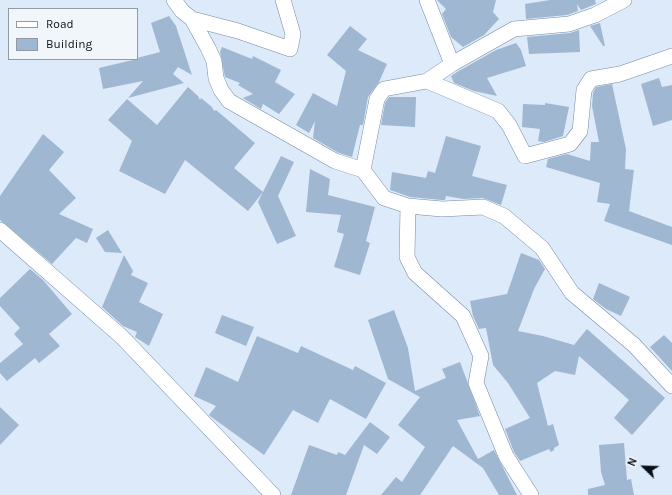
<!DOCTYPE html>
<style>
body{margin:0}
#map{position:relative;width:672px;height:495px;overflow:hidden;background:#dceafa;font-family:Karla,sans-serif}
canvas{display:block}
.legend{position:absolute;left:8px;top:8px;width:130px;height:52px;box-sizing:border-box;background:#f1f6fb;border:1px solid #949aa1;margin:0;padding:5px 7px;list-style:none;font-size:12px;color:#091019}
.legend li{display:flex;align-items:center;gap:8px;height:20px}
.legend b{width:20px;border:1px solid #949aa1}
.north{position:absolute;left:624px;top:447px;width:40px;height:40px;-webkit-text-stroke:3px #f1f6fb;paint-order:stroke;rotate:293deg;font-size:11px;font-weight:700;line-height:16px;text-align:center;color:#091019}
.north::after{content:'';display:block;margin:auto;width:14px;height:18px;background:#091019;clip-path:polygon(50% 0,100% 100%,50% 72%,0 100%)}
</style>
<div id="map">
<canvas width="672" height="495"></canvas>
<ul class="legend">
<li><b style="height:5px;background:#fff"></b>Road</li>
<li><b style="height:11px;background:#a0b7d1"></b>Building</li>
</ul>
<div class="north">N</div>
</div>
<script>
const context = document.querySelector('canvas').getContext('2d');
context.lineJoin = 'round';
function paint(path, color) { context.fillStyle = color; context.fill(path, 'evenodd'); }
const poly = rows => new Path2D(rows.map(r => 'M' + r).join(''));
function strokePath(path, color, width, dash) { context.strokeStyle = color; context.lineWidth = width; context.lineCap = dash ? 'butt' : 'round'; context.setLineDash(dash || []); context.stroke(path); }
paint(poly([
 [437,0,496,0,493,12,499,19,484,35,463,47,451,37,442,14,446,9],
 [550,0,595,0,596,4,581,10,577,4,578,11,567,15,526,19,525,4],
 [169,16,176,26,192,75,178,67,173,74,184,83,128,98,143,81,103,89,99,68,137,59,137,58,160,52,151,23],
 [600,23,605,46,603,46,590,26],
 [350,26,367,39,358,50,387,64,379,82,368,97,363,125,360,125,352,157,339,153,313,138,315,121,309,133,296,125,313,93,337,106,346,71,327,55],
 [579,30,580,52,529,54,527,37,570,33],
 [516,43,521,50,526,66,487,78,497,96,474,91,454,83,451,76,457,72,496,50],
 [222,47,252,59,253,56,281,70,275,82,295,94,279,114,263,104,261,109,243,98,253,94,238,85,240,83,225,77,220,52],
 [659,78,662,87,672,85,672,120,653,126,641,84],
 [612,84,626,149,625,169,634,170,629,211,672,227,672,245,604,221,610,204,597,202,600,183,546,167,548,159,567,154,590,161,591,142,599,142,592,106,593,93,596,87],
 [188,87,198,96,200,100,201,98,212,107,214,111,216,110,255,143,234,168,263,192,248,211,185,160,165,194,119,171,132,141,108,120,127,99,157,125],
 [389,97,416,97,415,127,381,125,385,103],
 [545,103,569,107,563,136,544,142,538,141,540,129,522,127,523,104,545,105],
 [43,134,64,152,49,170,76,198,59,214,93,229,87,243,76,238,52,264,0,220,0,196],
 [446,136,481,146,472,176,507,185,501,205,483,198,463,199,446,196,445,200,442,200,410,197,390,190,392,172,426,178,428,171,435,173],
 [281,156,294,162,278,196,296,236,277,244,258,202],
 [310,169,330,179,328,195,375,207,366,241,370,243,360,275,334,267,344,234,337,232,341,215,306,212],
 [108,230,122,253,105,252,96,238],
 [521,253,539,260,545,269,534,289,518,331,543,336,574,345,587,329,665,398,632,435,614,418,629,400,579,356,575,375,555,371,537,383,548,426,553,424,559,445,554,448,554,450,551,452,549,449,520,461,514,452,505,429,530,418,508,383,493,365,486,328,479,329,473,316,470,301,507,294],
 [124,255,133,271,131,275,148,283,139,302,163,314,149,346,135,337,137,332,123,326,102,307],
 [30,269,43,280,72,314,49,334,60,346,39,363,35,358,7,381,0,373,0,363,23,344,14,334,20,328,0,306,0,298],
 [599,283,630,297,621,316,606,309,593,299],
 [394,310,408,348,415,391,446,378,442,369,460,362,480,416,457,420,478,459,494,450,517,495,499,495,483,468,453,446,420,495,381,495,396,477,402,482,425,447,398,425,420,397,388,379,368,320],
 [222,315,254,327,246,346,215,333],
 [664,335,672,343,672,371,650,347],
 [257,336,298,353,301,346,353,370,355,366,386,383,366,419,330,399,318,423,293,410,264,455,210,416,209,415,216,406,194,396,206,367,238,382],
 [0,407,19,425,0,445],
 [370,422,390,437,377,454,364,445,346,495,291,495,309,445,337,455,338,452,345,455],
 [624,443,627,480,631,479,634,495,588,495,588,489,605,485,601,472,599,445]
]), '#a0b7d1');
const minor = poly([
 [174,0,182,11,192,19,208,48,214,61,216,78,221,90,229,101,335,161,363,170],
 [427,0,452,64],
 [624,0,595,15,569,24,514,29,452,64,427,81,384,89,377,99,363,170,384,198,408,206,442,209,483,207,504,216,542,248,572,293,634,345,672,386],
 [192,19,238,31,290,49,293,34,283,0],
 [427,81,498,111,509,125,525,156,570,144,580,131,584,90,591,79,620,74,672,56],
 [408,206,407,257,415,273,463,316,481,356,476,383,506,456,531,495],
 [0,230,122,337,273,495]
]);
strokePath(minor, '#768ba4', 16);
strokePath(minor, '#fff', 15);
</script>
